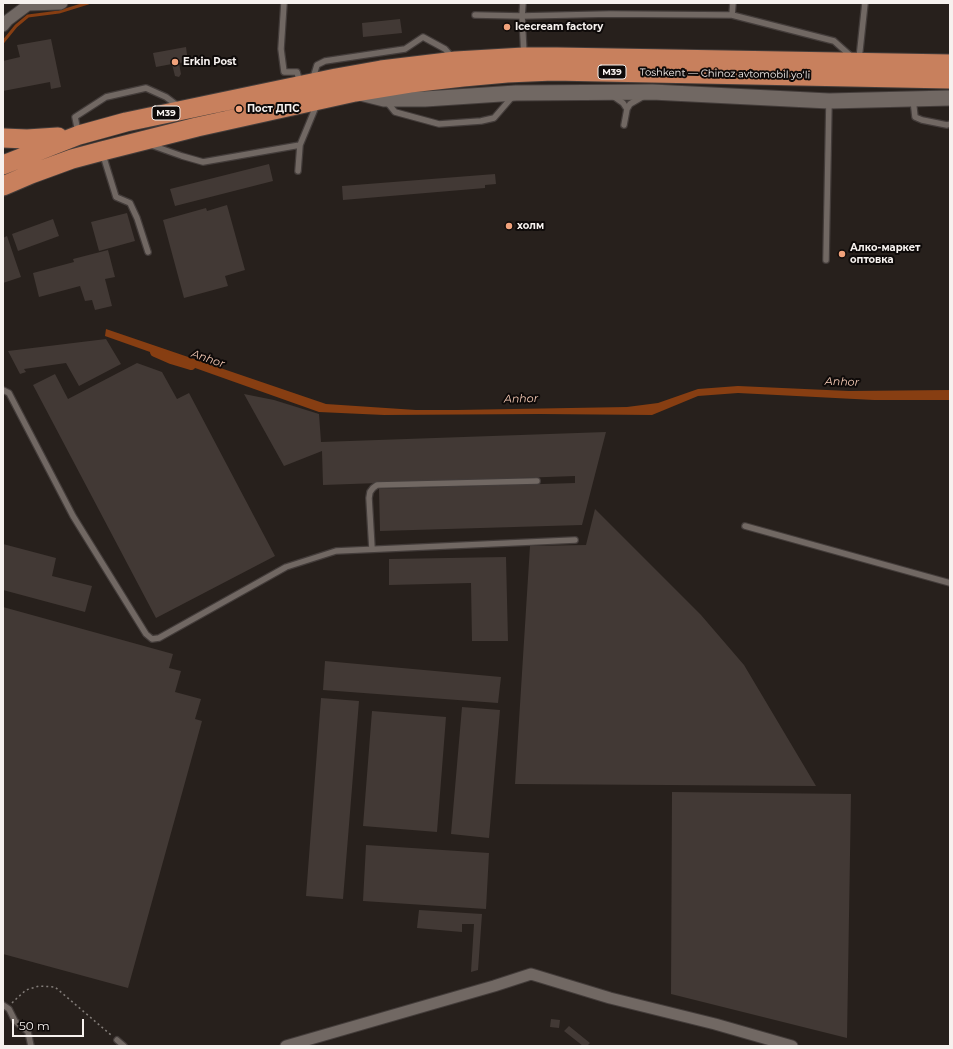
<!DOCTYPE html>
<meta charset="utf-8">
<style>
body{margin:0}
#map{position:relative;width:953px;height:1049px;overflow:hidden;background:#27201c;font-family:Montserrat,sans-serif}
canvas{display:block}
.frame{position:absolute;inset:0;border:4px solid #f6f1ee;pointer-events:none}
.scale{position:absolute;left:12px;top:1019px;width:72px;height:18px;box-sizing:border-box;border:2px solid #f6f1ee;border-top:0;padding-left:5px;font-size:12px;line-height:14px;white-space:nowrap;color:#f6f1ee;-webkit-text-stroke:3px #0e0a09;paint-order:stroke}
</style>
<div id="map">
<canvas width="953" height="1049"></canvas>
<div class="frame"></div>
<div class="scale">50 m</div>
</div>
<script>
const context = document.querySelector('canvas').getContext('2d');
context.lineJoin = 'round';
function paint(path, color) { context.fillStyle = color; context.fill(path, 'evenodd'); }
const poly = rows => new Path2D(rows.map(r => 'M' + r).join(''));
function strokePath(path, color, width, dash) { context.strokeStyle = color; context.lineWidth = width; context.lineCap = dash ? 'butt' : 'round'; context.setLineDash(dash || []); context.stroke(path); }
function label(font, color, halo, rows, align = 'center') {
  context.font = font + ' Montserrat,sans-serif'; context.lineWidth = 4; context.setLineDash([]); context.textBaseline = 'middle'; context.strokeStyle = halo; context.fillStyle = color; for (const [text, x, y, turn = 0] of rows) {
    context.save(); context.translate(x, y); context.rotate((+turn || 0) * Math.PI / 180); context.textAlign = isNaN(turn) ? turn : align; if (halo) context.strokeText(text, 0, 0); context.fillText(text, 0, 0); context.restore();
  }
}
paint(poly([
 [106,329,326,404,416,410,456,410,627,407,658,403,698,389,738,386,849,391,950,390,950,400,874,400,738,393,698,396,652,415,540,414,384,415,319,412,105,336]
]), '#873e12');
strokePath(poly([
 [3,42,16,26,28,16,59,12,88,3]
]), '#873e12', 3);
strokePath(poly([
 [155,352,171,359,191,365]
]), '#873e12', 10);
paint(poly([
 [400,19,402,33,363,37,362,23],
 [51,39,61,87,51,89,50,82,3,91,3,61,20,57,17,45],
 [186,47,188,62,179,63,181,74,179,77,175,76,172,64,156,67,153,53],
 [269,164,273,181,175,206,170,189],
 [495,174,496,184,485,185,485,188,343,200,342,186],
 [227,205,245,270,225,276,228,286,184,298,163,220,206,208,207,211],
 [127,213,135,241,99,251,91,222],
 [53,219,59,236,18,251,12,234],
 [7,236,21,277,3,283,3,238],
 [108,250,115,277,105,279,112,306,95,310,92,300,85,301,80,286,39,297,33,273,74,262,73,259],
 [106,339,121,364,79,386,66,363,24,369,26,372,20,374,8,351],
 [137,363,162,372,177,399,189,393,275,556,156,618,33,385,55,374,68,399],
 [244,394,274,400,319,414,321,442,606,432,582,525,380,531,379,489,575,483,575,476,323,485,322,451,284,466],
 [595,509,701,615,744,665,816,786,515,784,530,546,586,545],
 [3,544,56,558,52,576,92,586,85,612,3,590],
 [506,557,508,641,472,641,471,583,389,585,389,559],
 [3,607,173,654,169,668,181,671,175,692,201,699,195,719,202,721,128,988,3,954],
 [325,661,501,677,498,703,323,690],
 [321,698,359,701,343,899,306,896],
 [462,707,500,710,489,838,451,834],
 [372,711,446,717,437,832,363,826],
 [672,792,851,794,847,1038,671,994],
 [366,845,489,853,486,909,363,901],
 [419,910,482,914,478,970,471,972,474,924,462,924,462,932,417,928],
 [551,1019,560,1020,559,1028,550,1027],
 [569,1026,590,1043,587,1046,583,1046,564,1031]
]), '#423935');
const lane = poly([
 [284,3,281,49,284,72,297,72,300,83],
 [523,3,522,16,524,55],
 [475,15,522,16,610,14,732,15,834,41,852,57],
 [732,15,733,3],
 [859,59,865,3],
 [313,78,317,65,325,61,405,49,423,37,445,49,452,57],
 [613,96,623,103,627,109,630,104,642,97],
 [913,99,915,117,922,120,947,125,950,124],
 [387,102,395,112,439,124,481,121,494,118,513,96],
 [624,125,627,109],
 [78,132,75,117,106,97,146,88,166,97,178,106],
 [151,145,182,156,203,162,300,145,317,104],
 [103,155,116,197,130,203,137,218,148,252],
 [298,171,300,145],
 [826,260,829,102],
 [3,390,9,393,73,516,146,634,152,639,159,638,286,567,336,551,575,540],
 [745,526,950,583],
 [372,549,369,498,370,492,373,488,377,485,537,481],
 [3,1005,9,1009,15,1021,28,1032,31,1046],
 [117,1040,124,1046]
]);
const street = poly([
 [3,26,8,20,28,5,60,4,62,3],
 [286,1046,494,986,531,974,610,998,715,1024,792,1046]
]);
const secondary = poly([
 [360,93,384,99,425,99,516,93,652,92,829,101,950,98]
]);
const highway = poly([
 [3,138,27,139,58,137],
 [3,165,79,135,126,122,336,78,381,70,456,61,524,57,557,57,950,64],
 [3,186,31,174,72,159,102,151,197,127,355,92,410,83,463,77,507,73,553,71,950,79]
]);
strokePath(lane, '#433c3a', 8);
strokePath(street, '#433c3a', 13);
strokePath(secondary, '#433c3a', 17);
strokePath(highway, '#433c3a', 21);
strokePath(poly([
 [12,1003,15,1000,26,990,39,986,55,987,111,1035]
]), '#827c78', 1.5, [2, 3]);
strokePath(lane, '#716863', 5.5);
strokePath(street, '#716863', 11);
strokePath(secondary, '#716863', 15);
strokePath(highway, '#c8805d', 19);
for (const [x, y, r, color] of [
 [507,27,4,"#f1a27b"],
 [175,62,4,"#f1a27b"],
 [239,109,4,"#f1a27b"],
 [509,226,4,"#f1a27b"],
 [842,254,4,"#f1a27b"]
]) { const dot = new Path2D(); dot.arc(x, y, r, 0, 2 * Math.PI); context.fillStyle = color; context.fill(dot); strokePath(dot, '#0e0a09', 1.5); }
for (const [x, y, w] of [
 [612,72,28],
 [166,113,28]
]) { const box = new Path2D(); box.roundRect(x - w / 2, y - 7, w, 14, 3); context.fillStyle = '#0e0a09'; context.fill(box); strokePath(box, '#f6f1ee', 1); }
label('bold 9px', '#f6f1ee', null, [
 ["M39",612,72],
 ["M39",166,113]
]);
label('bold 10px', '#f6f1ee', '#0e0a09', [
 ["Icecream factory",515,27],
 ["Erkin Post",183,62],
 ["Пост ДПС",247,109],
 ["холм",517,226],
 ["Алко-маркет",850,248],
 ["оптовка",850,260]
], 'left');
label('10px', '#f6f1ee', '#0e0a09', [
 ["Toshkent — Chinoz avtomobil yoʻli",725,74,1]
]);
label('italic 11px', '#f8ccb7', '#0e0a09', [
 ["Anhor",208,359,19],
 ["Anhor",842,382,2],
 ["Anhor",521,399,-1]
]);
</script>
